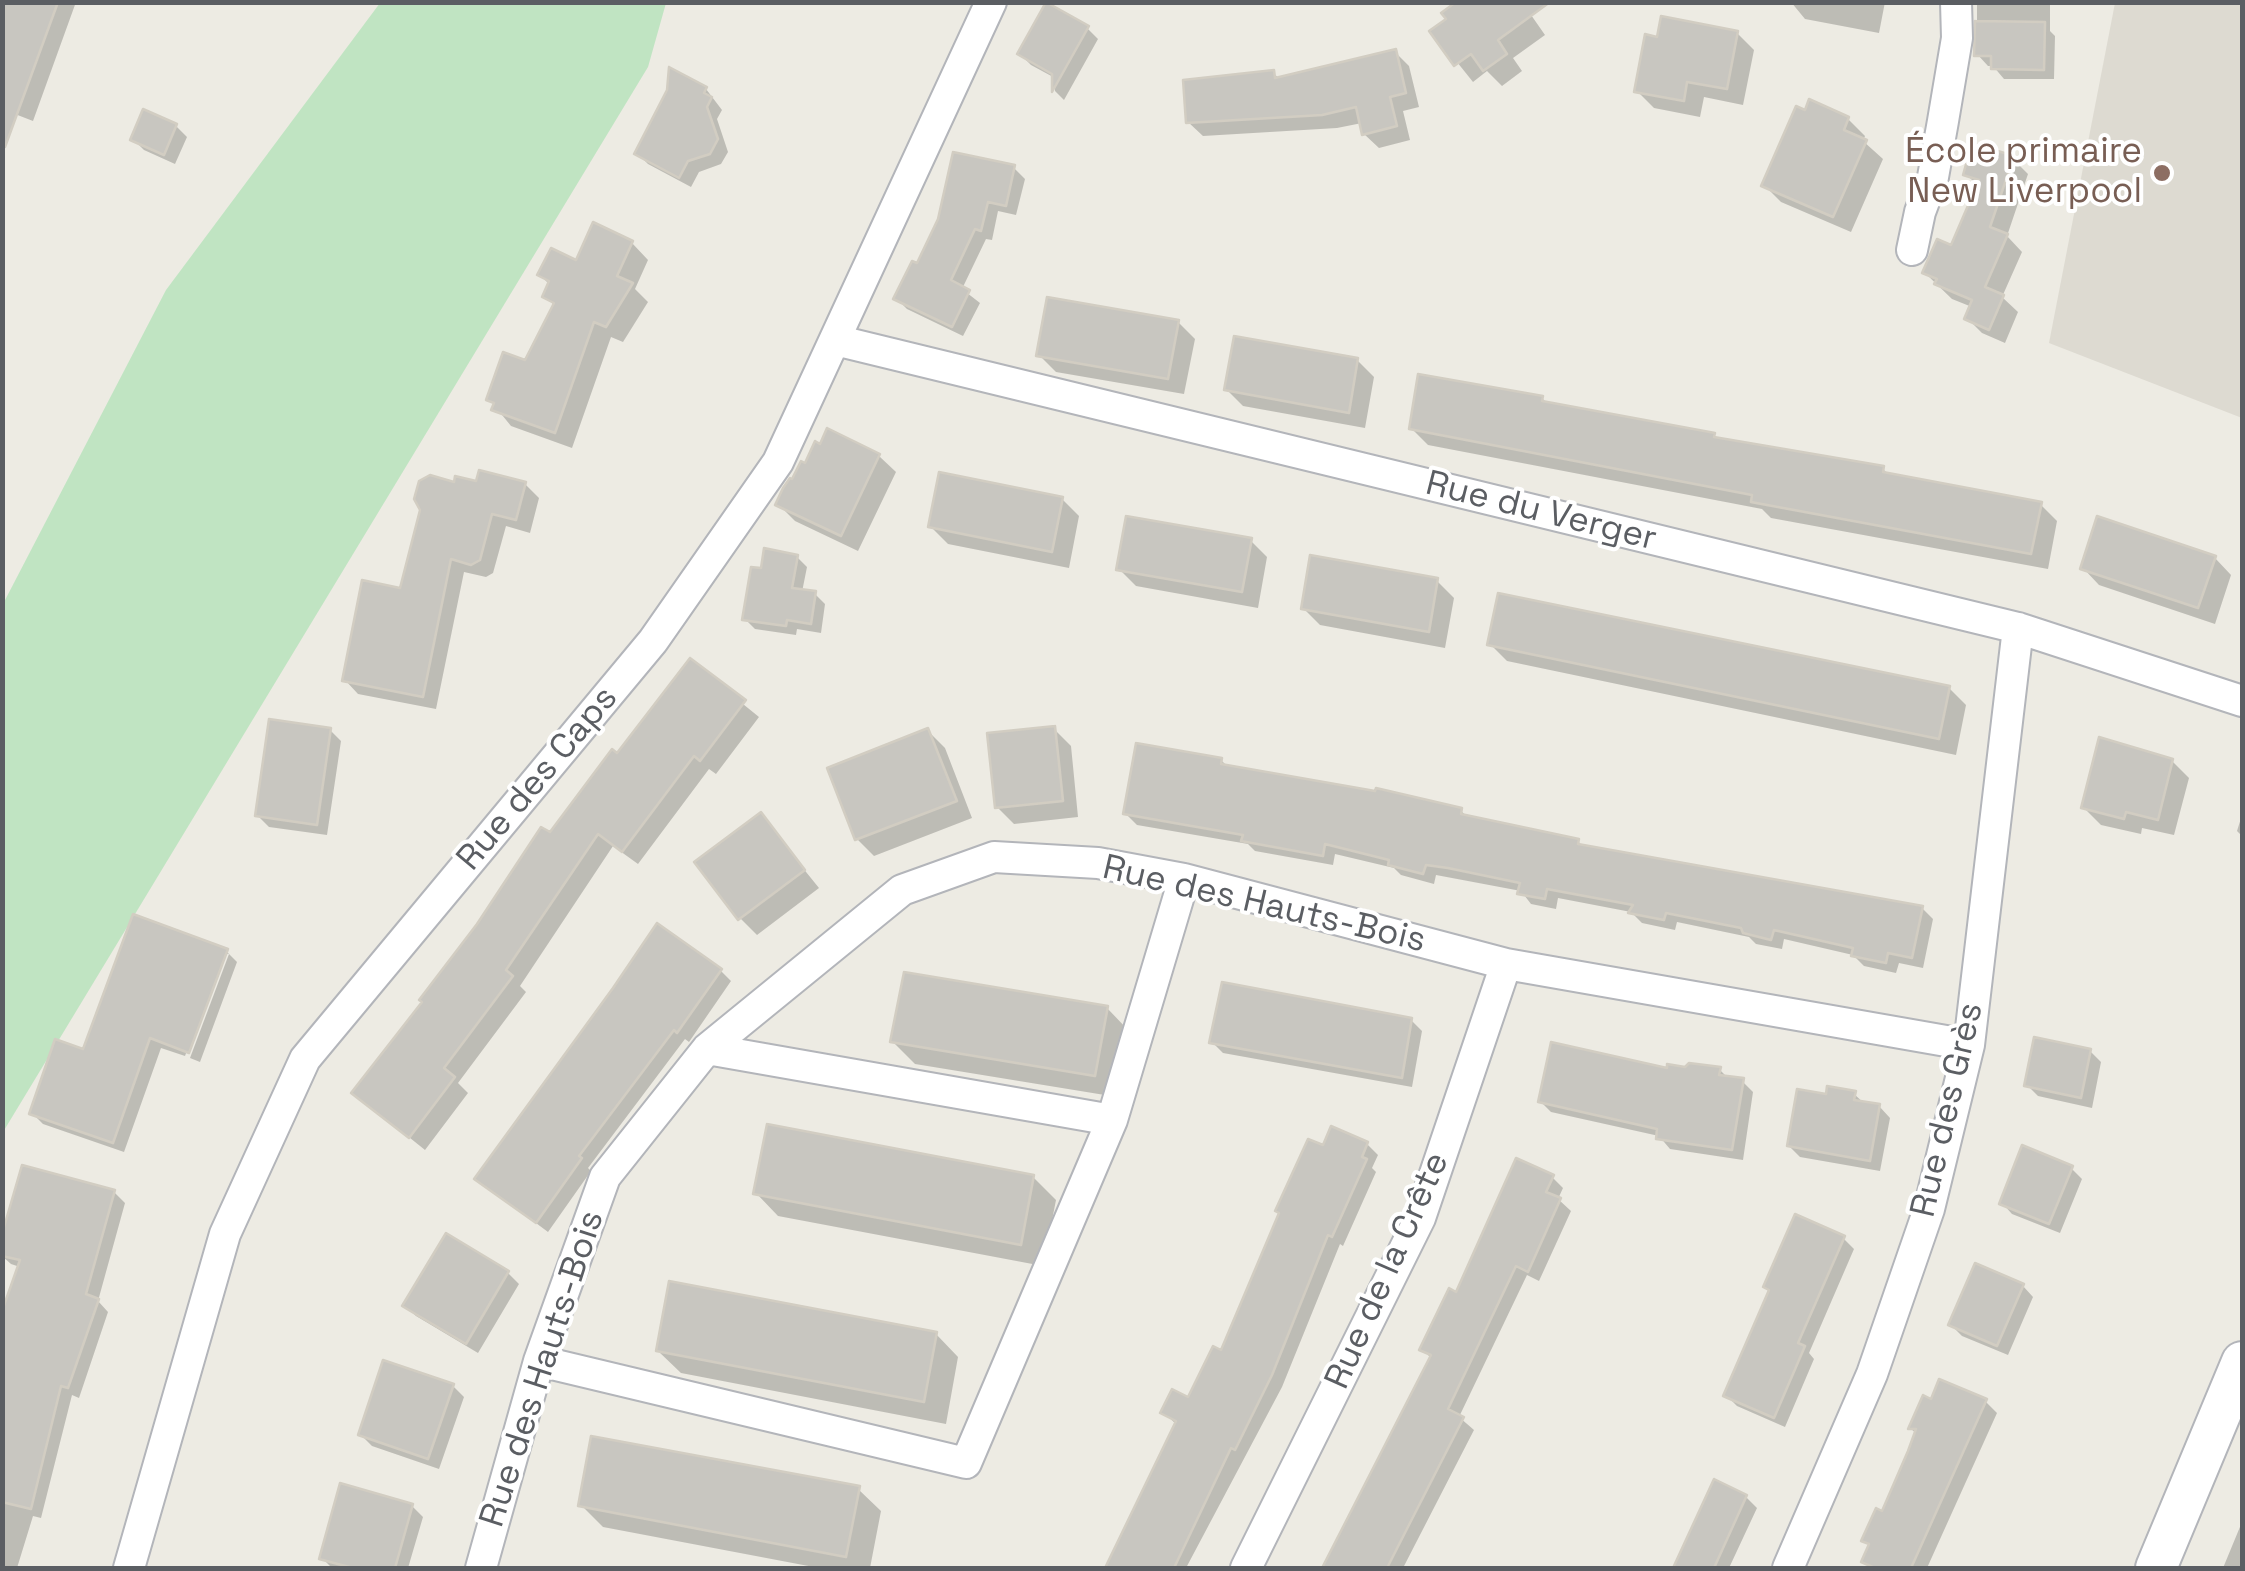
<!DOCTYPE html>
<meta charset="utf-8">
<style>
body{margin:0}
#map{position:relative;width:2245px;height:1571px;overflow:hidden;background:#edebe3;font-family:"Space Grotesk",sans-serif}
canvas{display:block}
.frame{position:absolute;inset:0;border:5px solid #5b5e63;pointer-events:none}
</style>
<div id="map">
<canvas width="2245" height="1571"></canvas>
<div class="frame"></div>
</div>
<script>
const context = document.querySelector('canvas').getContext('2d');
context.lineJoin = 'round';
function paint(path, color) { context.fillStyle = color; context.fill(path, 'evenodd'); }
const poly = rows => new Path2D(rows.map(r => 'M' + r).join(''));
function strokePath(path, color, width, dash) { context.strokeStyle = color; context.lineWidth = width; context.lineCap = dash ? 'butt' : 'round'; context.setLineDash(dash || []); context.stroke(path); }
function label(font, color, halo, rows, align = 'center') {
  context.font = font + ' "Space Grotesk",sans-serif'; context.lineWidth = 8; context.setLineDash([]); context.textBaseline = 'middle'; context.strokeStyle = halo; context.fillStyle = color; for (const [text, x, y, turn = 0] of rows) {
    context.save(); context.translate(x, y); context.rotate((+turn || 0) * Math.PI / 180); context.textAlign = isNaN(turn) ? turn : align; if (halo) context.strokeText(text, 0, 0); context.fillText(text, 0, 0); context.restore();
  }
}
paint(poly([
 [2115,3,2242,3,2242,418,2049,343]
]), '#dddad1');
paint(poly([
 [380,3,666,3,648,67,3,1132,3,604,166,290]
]), '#c0e4c2');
paint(poly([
 [2,2,76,2,33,121,2,109],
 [1522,2,1545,35,1513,58,1522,71,1502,86,1487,71,1473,82,1433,32],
 [1791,2,1885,2,1879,33,1805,19],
 [1977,2,2050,2,2050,31,2055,36,2054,79,2004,79,1993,66,1988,66,1977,54],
 [1087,28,1098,39,1064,100,1055,91,1055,78,1031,65,1020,54],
 [1737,33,1754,50,1743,105,1704,97,1700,117,1654,108,1637,91,1659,40],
 [1395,52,1409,66,1419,107,1403,111,1410,140,1379,148,1364,134,1362,123,1337,128,1203,136,1188,122,1273,73,1280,79],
 [706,89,722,110,717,119,728,152,721,164,699,172,691,187,648,164,637,153],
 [1848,119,1865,136,1863,141,1883,159,1851,232,1781,202,1764,185],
 [176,126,187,137,175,164,144,150,133,139],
 [2013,159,2028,174,2007,236,2022,252,2002,297,2018,312,2005,343,1982,333,1967,318,1972,307,1952,299,1925,273,1952,248,1979,187,1966,174],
 [1014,168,1025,179,1016,215,998,211,992,240,986,239,962,289,980,303,963,336,907,309,896,298,918,266],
 [632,243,648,260,635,289,648,302,623,342,611,337,572,448,511,426,489,399,526,363,555,306,545,296,550,285,540,275],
 [1178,322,1195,339,1184,394,1056,372,1039,355],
 [1357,360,1374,377,1365,428,1243,406,1226,389],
 [1542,398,1548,404,1714,435,1719,440,1883,469,1890,476,2040,504,2057,521,2048,569,1771,518,1762,509,1428,445,1411,428],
 [821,447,879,456,896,472,858,551,795,521,778,504],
 [478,484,525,484,539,498,530,533,506,526,493,573,486,577,464,572,436,709,358,694,345,680,402,591,456,485],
 [1062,499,1079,516,1069,568,948,544,931,527],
 [1250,540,1267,557,1258,608,1136,586,1119,569],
 [797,557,807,567,802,592,815,594,825,604,821,633,797,629,796,635,755,629,745,619,763,571],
 [2215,558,2231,575,2215,624,2099,585,2083,568],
 [1437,581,1454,598,1445,648,1320,625,1303,608],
 [1490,644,1949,688,1966,705,1956,755,1507,661],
 [690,661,759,717,716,774,709,769,638,864,613,846,520,986,526,992,458,1083,468,1093,425,1150,354,1093,425,1002,479,925,618,756],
 [1054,729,1071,746,1078,817,1014,824,997,807],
 [330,730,341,741,327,835,269,827,258,816],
 [928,731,945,748,972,818,874,856,857,839],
 [1221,760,1229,768,1461,811,1469,818,1578,841,1584,848,1922,908,1933,919,1923,968,1899,963,1896,973,1864,966,1853,955,1784,939,1782,949,1756,944,1749,937,1677,922,1675,930,1642,923,1631,912,1558,898,1556,909,1531,904,1521,891,1436,875,1434,884,1401,875,1394,868,1335,854,1333,865,1255,851,1248,844,1137,825,1126,814],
 [2172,761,2189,778,2174,835,2142,828,2141,834,2101,825,2084,808],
 [760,815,819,888,757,935,740,918],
 [2242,815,2242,836,2237,831],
 [226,951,229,954,223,954,185,1056,161,1048,124,1152,43,1124,32,1113,84,1052],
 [229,954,237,962,200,1062,190,1058],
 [721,971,731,981,689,1042,685,1039,588,1168,591,1171,548,1232,477,1179],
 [1107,1008,1129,1031,1117,1097,915,1064,893,1042],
 [1411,1020,1422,1031,1412,1087,1223,1053,1212,1042],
 [2090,1051,2101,1062,2092,1108,2038,1096,2027,1085],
 [1719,1069,1729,1079,1742,1081,1753,1092,1743,1160,1670,1149,1659,1136,1551,1112,1540,1101,1669,1071],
 [1854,1094,1865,1104,1879,1106,1890,1118,1880,1171,1800,1157,1789,1146,1828,1097],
 [1367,1144,1378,1155,1372,1168,1376,1172,1343,1246,1340,1244,1282,1387,1186,1568,1104,1568,1109,1560,1112,1562,1177,1425,1163,1412,1189,1400,1222,1354,1324,1148],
 [2071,1168,2082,1179,2060,1233,2012,1214,2002,1203],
 [1033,1177,1056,1200,1043,1266,778,1216,756,1193],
 [1552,1177,1563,1188,1558,1199,1571,1211,1539,1281,1527,1275,1459,1417,1474,1430,1403,1568,1325,1568,1432,1359,1422,1349,1458,1295],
 [114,1192,125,1203,98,1301,108,1312,79,1398,72,1395,41,1518,33,1516,17,1568,2,1568,2,1319,20,1267,11,1264,2,1256],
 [1843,1238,1854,1249,1809,1353,1814,1359,1785,1427,1737,1406,1726,1395,1771,1292,1766,1287],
 [508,1273,519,1284,478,1353,416,1316,405,1306],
 [2023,1286,2033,1297,2008,1355,1962,1336,1951,1325],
 [936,1334,958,1357,946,1424,681,1373,658,1351],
 [1940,1382,1986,1402,1997,1413,1927,1568,1871,1568,1864,1562,1870,1547,1864,1540,1883,1514,1917,1434,1911,1429,1932,1402],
 [453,1386,464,1397,439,1469,372,1446,361,1435],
 [1715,1483,1746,1497,1757,1508,1729,1568,1676,1568],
 [858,1489,881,1511,870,1568,819,1568,603,1527,581,1505],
 [412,1506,423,1517,408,1568,332,1568,322,1558],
 [2242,1522,2242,1568,2223,1568]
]), '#0003');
const building = poly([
 [2,2,58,2,5,147,2,147,2,2],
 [1046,2,1089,26,1052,92,1052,74,1017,54,1046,2],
 [1456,2,1550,2,1498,40,1507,54,1483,71,1471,54,1454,66,1429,31,1446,19,1441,13,1456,2],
 [1661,16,1738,31,1727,89,1687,82,1684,101,1634,92,1645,34,1657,37,1661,16],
 [1975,21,2045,22,2044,70,1991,69,1991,56,1974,56,1975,21],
 [1396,49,1406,93,1390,97,1397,126,1362,135,1356,107,1322,115,1186,123,1183,80,1274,70,1275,78,1396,49],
 [669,67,707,87,704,93,712,97,707,107,718,139,710,154,688,161,679,178,634,154,667,90,669,67],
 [1809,99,1849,117,1844,130,1867,140,1833,217,1761,186,1796,106,1805,110,1809,99],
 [143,109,177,124,164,155,130,140,143,109],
 [1972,143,2014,156,1990,227,2008,234,1985,287,2004,295,1989,330,1964,319,1972,300,1934,284,1937,279,1922,273,1937,239,1951,245,1979,180,1963,175,1972,143],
 [953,152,1015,165,1006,206,988,202,981,231,975,229,951,280,970,290,952,327,893,299,912,261,917,263,938,219,953,152],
 [593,222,633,241,617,276,633,283,606,327,594,322,555,433,491,410,494,403,486,400,503,352,525,360,554,303,542,297,549,281,537,275,551,248,576,260,593,222],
 [1047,297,1179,320,1168,379,1036,356,1047,297],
 [1234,336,1358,358,1349,413,1224,390,1234,336],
 [1418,374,1543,396,1542,401,1715,433,1714,437,1884,466,1883,472,2042,502,2031,554,1751,502,1752,495,1409,429,1418,374],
 [827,428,880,454,841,536,775,505,783,488,790,478,792,479,801,461,805,463,815,441,820,444,827,428],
 [479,470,526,482,516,520,492,514,480,560,471,565,451,559,423,697,342,681,362,580,400,588,420,510,414,499,419,481,430,475,454,482,455,476,476,481,479,470],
 [939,472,1063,497,1052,552,928,527,939,472],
 [1126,516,1252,538,1242,592,1116,570,1126,516],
 [2097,516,2216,556,2198,608,2080,569,2097,516],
 [764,548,798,555,792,588,816,591,811,624,787,620,786,626,742,620,751,567,761,568,764,548],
 [1310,555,1438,578,1429,632,1301,609,1310,555],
 [1498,593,1950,686,1939,739,1487,645,1498,593],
 [690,658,746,700,700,761,694,756,622,852,598,834,506,970,513,976,444,1068,455,1077,409,1138,351,1093,422,1002,419,1000,477,924,541,827,550,832,612,749,617,753,690,658],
 [269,719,331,728,317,825,255,816,269,719],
 [1055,726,1063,801,995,808,987,733,1055,726],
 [928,728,957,801,855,840,827,768,928,728],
 [2099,737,2173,759,2158,820,2126,812,2124,819,2081,808,2099,737],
 [1136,743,1222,758,1221,764,1375,791,1376,788,1462,808,1461,814,1579,839,1578,844,1923,906,1912,958,1888,953,1886,963,1851,956,1853,948,1774,930,1771,940,1743,933,1741,928,1666,913,1664,920,1628,913,1633,905,1547,889,1545,899,1517,894,1520,883,1448,868,1426,865,1423,874,1388,865,1389,860,1325,844,1323,856,1241,841,1243,835,1123,814,1136,743],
 [761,812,805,870,738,920,694,862,761,812],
 [133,914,228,949,189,1053,150,1038,113,1143,29,1114,55,1039,83,1049,133,914],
 [657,923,722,969,677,1033,674,1030,579,1156,582,1158,536,1223,474,1179,613,988,657,923],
 [904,972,1108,1006,1095,1076,890,1042,904,972],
 [1222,982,1412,1018,1402,1078,1209,1043,1222,982],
 [2034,1037,2091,1049,2081,1098,2024,1086,2034,1037],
 [1551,1042,1667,1068,1667,1064,1685,1067,1689,1063,1721,1067,1719,1075,1744,1078,1732,1150,1656,1139,1657,1129,1538,1102,1551,1042],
 [1827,1086,1856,1091,1854,1100,1880,1104,1870,1161,1787,1146,1797,1089,1826,1094,1827,1086],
 [767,1124,1034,1175,1021,1245,753,1194,767,1124],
 [1331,1126,1368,1142,1362,1157,1367,1159,1332,1237,1328,1235,1272,1375,1235,1450,1231,1448,1174,1568,1105,1568,1176,1421,1160,1413,1172,1389,1188,1397,1213,1346,1221,1350,1279,1213,1275,1211,1308,1139,1323,1145,1331,1126],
 [2022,1145,2073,1166,2049,1224,1999,1204,2022,1145],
 [1516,1158,1554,1175,1546,1192,1561,1198,1528,1272,1516,1266,1448,1409,1464,1417,1387,1568,1322,1568,1431,1355,1419,1350,1449,1288,1456,1292,1516,1158],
 [22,1165,115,1190,86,1294,99,1299,68,1388,61,1386,31,1509,2,1502,2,1311,20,1260,2,1256,2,1234,22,1165],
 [1795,1214,1845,1236,1798,1343,1805,1346,1774,1418,1723,1396,1769,1290,1763,1287,1795,1214],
 [446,1233,509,1271,466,1344,402,1306,446,1233],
 [1975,1263,2024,1284,1997,1346,1948,1325,1975,1263],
 [669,1281,937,1332,924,1402,656,1351,669,1281],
 [383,1360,454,1384,428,1459,358,1435,383,1360],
 [1939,1379,1987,1399,1911,1568,1875,1568,1861,1562,1869,1544,1861,1541,1876,1508,1882,1511,1908,1451,1916,1429,1908,1429,1923,1395,1931,1399,1939,1379],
 [591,1436,860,1486,846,1557,578,1506,591,1436],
 [1714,1479,1747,1495,1714,1568,1673,1568,1714,1479],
 [340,1483,413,1504,395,1568,353,1568,319,1559,340,1483]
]);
paint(building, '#c8c6c0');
strokePath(building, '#d2cdc2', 2.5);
const minor = poly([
 [1912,250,1920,212,1933,177,1943,121,1957,38,1956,2],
 [835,340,2018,628,2242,701],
 [707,1049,1112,1120],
 [539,1361,966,1463,1112,1120,1184,879],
 [129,1568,225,1234,305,1059,653,641,778,462,991,2],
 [481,1568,539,1361,605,1177,707,1049,902,890,994,857,1098,863,1184,879,1506,964,1969,1045],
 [1246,1568,1420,1218,1506,964],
 [1788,1568,1872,1374,1929,1209,1969,1045,2018,628]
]);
const tertiary = poly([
 [2156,1568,2242,1362]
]);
strokePath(minor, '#b3b5ba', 34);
strokePath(tertiary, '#b3b5ba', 44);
strokePath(minor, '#fff', 30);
strokePath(tertiary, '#fff', 40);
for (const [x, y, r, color] of [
 [2162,173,10,"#8d6e63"]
]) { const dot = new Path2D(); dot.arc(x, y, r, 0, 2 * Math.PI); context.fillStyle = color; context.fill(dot); strokePath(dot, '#fff', 4); }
label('35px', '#785e54', '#fff', [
 ["École primaire",2142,153],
 ["New Liverpool",2142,193]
], 'right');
label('35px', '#5b5e63', '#fff', [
 ["Rue du Verger",1541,512,14],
 ["Rue des Caps",538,779,-50],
 ["Rue des Hauts-Bois",1264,905,13],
 ["Rue des Grès",1948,1110,-77],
 ["Rue de la Crête",1388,1271,-66],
 ["Rue des Hauts-Bois",543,1369,-72]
]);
</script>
